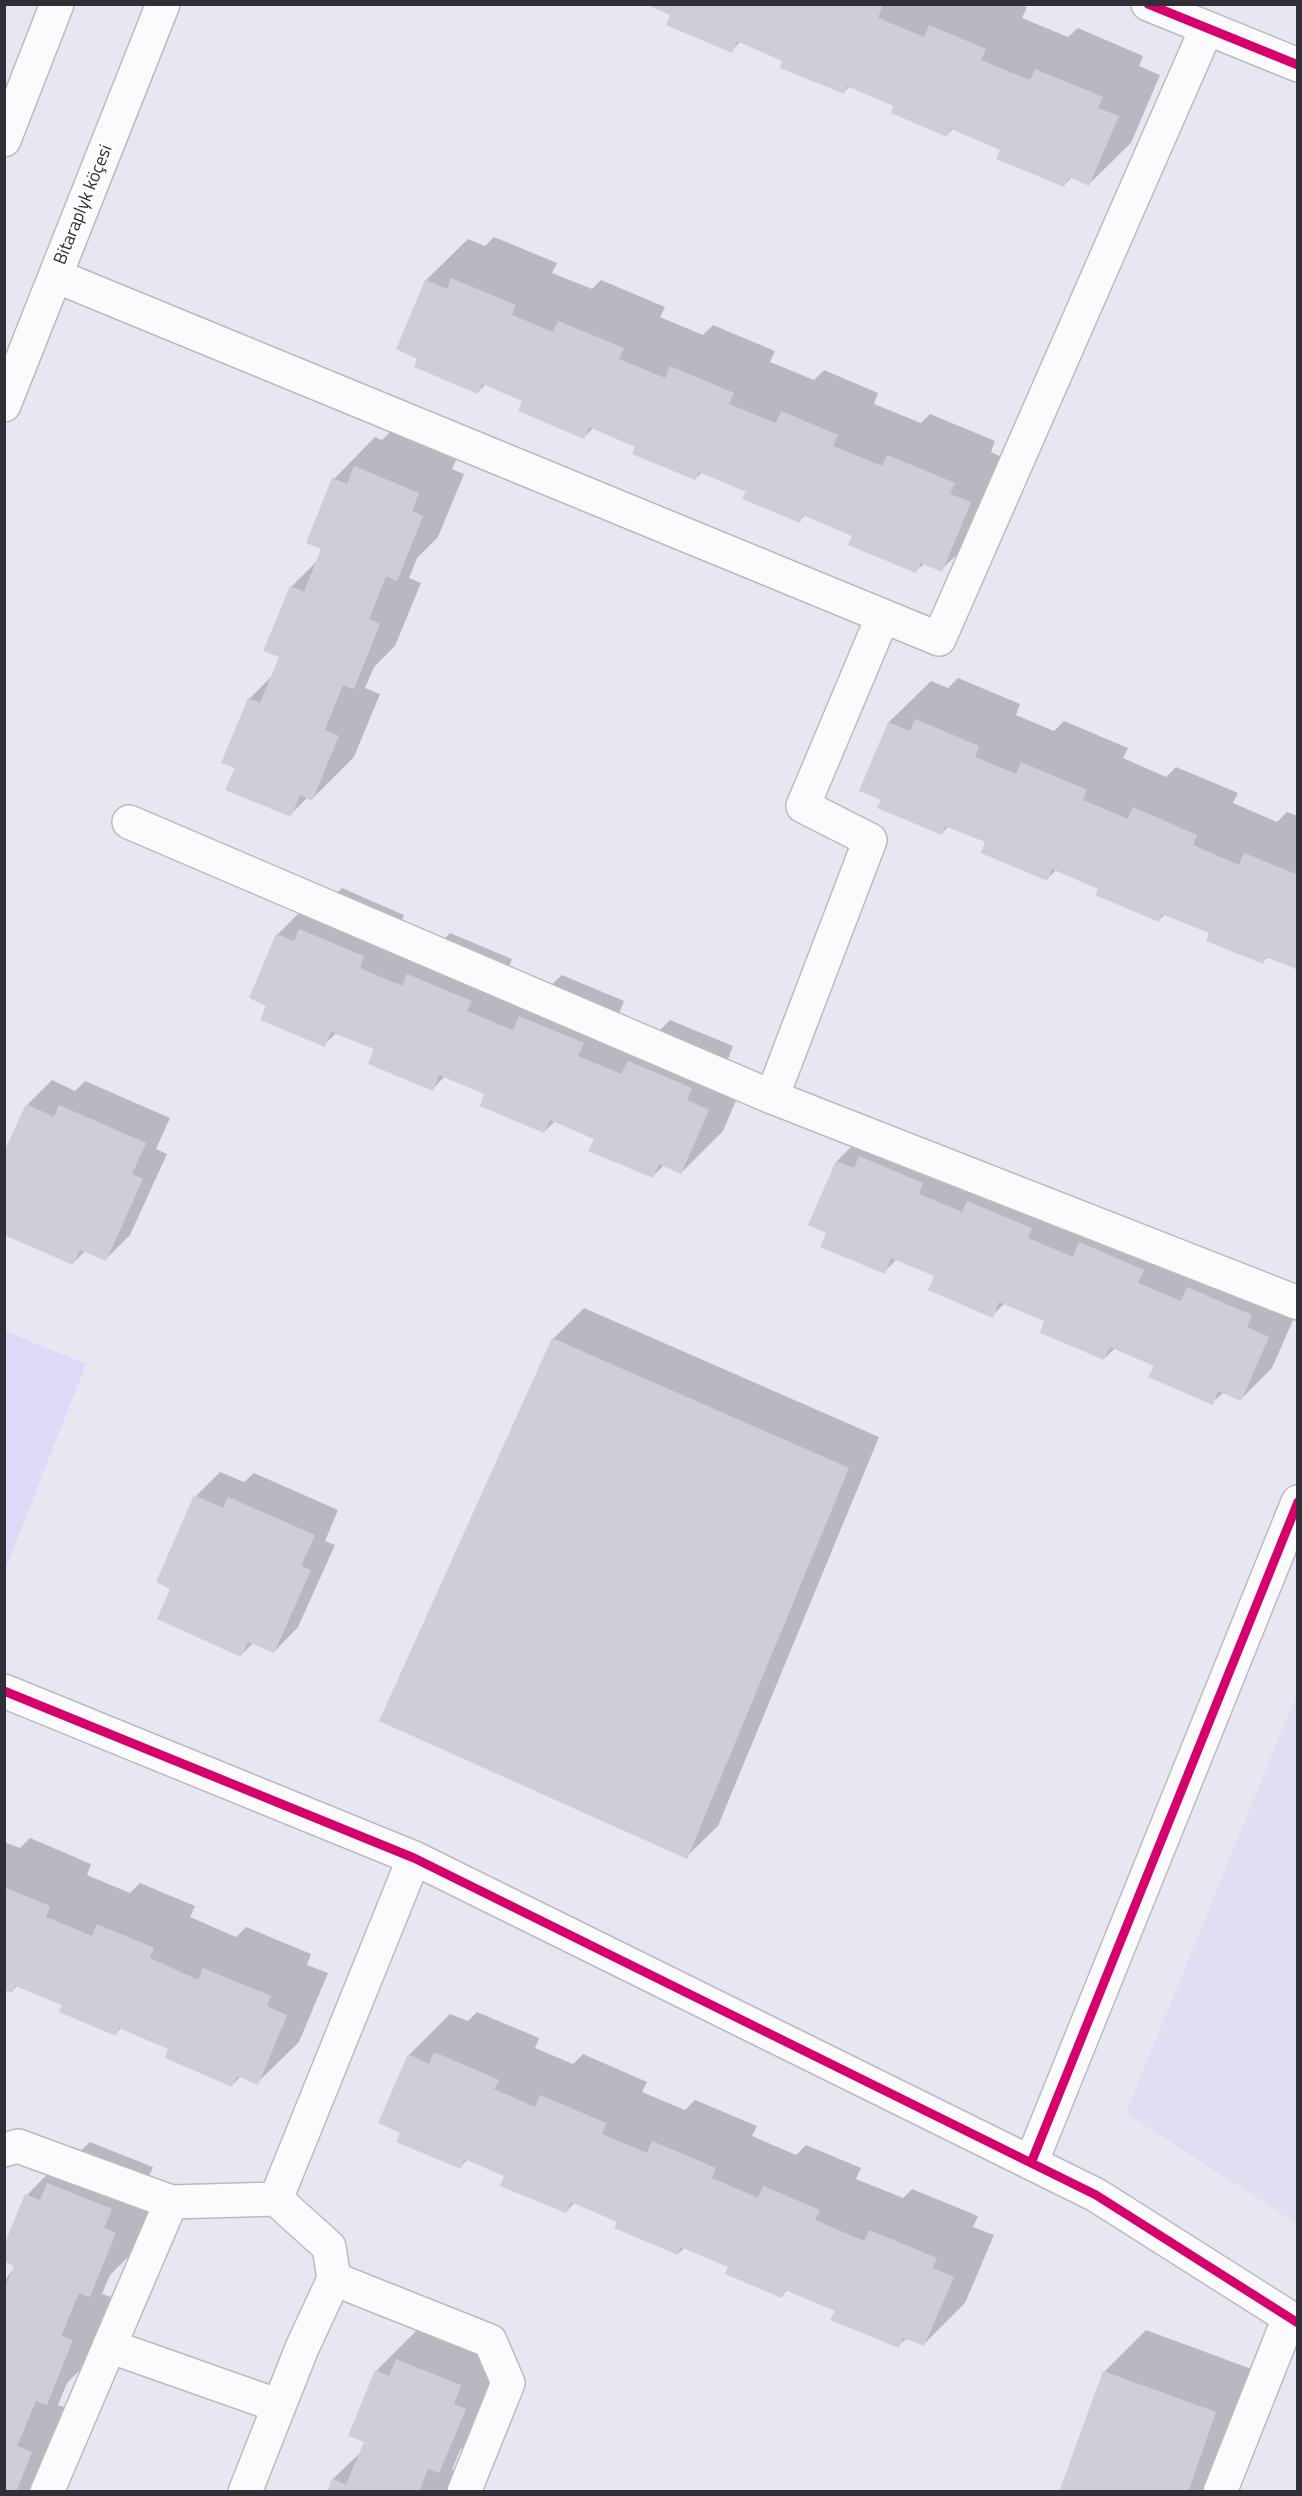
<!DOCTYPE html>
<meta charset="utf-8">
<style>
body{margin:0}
#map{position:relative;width:1302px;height:2496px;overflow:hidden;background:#e7e7f2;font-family:"Titillium Web",sans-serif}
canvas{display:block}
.frame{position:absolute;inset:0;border:6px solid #302f37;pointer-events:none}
</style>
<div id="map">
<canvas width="1302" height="2496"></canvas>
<div class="frame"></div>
</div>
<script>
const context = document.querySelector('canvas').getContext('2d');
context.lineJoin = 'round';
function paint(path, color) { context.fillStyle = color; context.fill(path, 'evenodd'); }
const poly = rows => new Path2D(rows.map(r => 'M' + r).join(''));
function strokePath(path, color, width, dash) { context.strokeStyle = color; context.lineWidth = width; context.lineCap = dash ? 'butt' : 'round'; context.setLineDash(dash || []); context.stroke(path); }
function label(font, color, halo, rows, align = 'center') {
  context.font = font + ' "Titillium Web",sans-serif'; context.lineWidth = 6; context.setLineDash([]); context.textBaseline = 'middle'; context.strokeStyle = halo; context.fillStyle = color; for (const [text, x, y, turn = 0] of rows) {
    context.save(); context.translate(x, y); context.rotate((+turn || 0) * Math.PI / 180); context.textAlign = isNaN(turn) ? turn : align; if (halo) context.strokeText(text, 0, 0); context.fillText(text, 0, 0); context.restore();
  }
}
paint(poly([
 [1297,1693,1297,2224,1126,2113]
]), '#dfdef2');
paint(poly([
 [5,1331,86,1364,5,1570]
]), '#dcdaf8');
paint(poly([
 [649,4,1020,4,1027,7,1022,18,1068,37,1078,28,1143,56,1139,66,1160,75,1131,143,1089,184,1072,177,1064,185,1002,149,954,128,947,135,895,105,850,86,843,93,784,60,741,41,731,51,672,14],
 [494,237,557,263,552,273,592,289,601,280,665,307,660,317,703,335,713,325,775,351,770,362,814,380,824,370,878,393,874,404,921,423,930,414,995,441,991,452,1011,461,983,529,941,570,925,563,916,571,854,535,806,514,799,521,748,491,702,472,695,479,637,446,593,428,584,437,524,400,486,384,478,392,419,358,398,349,426,280,468,239,485,246],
 [397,425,460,451,452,469,464,474,438,537,417,558,409,578,421,583,395,646,374,667,365,688,380,694,354,757,312,799,308,797,290,815,237,767,249,699,273,675,281,657,291,587,319,559,323,548,308,542,334,479,375,437,382,440],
 [958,678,1020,704,1016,715,1054,731,1064,721,1128,748,1123,758,1166,777,1176,767,1238,793,1233,803,1277,822,1287,812,1298,816,1298,968,1269,956,1263,962,1211,933,1165,914,1158,921,1100,888,1056,870,1047,879,987,842,949,826,941,834,882,799,861,790,889,722,931,681,948,688],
 [342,888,404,915,400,926,440,943,450,933,512,959,508,969,549,987,562,975,624,1001,619,1014,659,1031,670,1020,733,1046,728,1059,750,1068,723,1131,681,1173,664,1165,653,1176,596,1138,555,1121,544,1132,486,1094,445,1076,433,1089,376,1049,337,1032,324,1045,268,1005,277,935,319,893,332,898],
 [52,1080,75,1091,85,1081,170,1118,156,1149,167,1154,130,1235,105,1260,85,1251,73,1263,27,1105],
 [892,1126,954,1152,1099,1224,1111,1212,1174,1238,1298,1309,1272,1368,1241,1399,1224,1392,1212,1403,1155,1365,1115,1348,1104,1359,1046,1320,1005,1303,992,1316,936,1276,897,1259,884,1272,828,1232,837,1161,868,1130,882,1136],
 [584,1308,879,1437,718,1826,686,1857,553,1339],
 [220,1472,244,1482,254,1473,338,1510,325,1541,335,1545,298,1627,274,1652,254,1642,241,1655,172,1588,196,1496],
 [30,1838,91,1864,87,1875,130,1893,140,1883,195,1906,190,1917,236,1937,246,1927,311,1954,307,1965,328,1973,299,2042,257,2083,241,2076,232,2085,170,2048,122,2027,115,2034,64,2004,18,1985,11,1992,4,1989,4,1842,20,1848],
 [477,2012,539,2038,535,2048,573,2064,583,2054,647,2082,642,2092,685,2110,695,2100,757,2126,752,2136,796,2155,806,2145,861,2168,856,2179,903,2198,912,2189,978,2216,973,2227,994,2235,965,2303,924,2344,907,2338,898,2346,837,2310,788,2289,782,2296,730,2266,685,2247,678,2254,619,2221,575,2202,566,2212,506,2175,468,2159,460,2167,402,2132,409,2055,450,2014,468,2021],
 [90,2142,153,2167,145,2186,157,2191,131,2254,110,2275,102,2294,114,2298,88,2362,67,2383,58,2405,73,2410,47,2474,29,2492,4,2492,4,2282,16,2265,27,2195,68,2153,75,2156],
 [418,2329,502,2343,480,2430,460,2450,452,2470,464,2475,457,2492,328,2492,333,2479,362,2451,366,2441,376,2371],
 [1146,2330,1257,2371,1213,2492,1061,2492,1104,2372]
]), '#0003');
paint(poly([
 [645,4,877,4,882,7,878,18,924,37,929,25,986,49,981,60,1030,80,1035,69,1103,97,1098,108,1119,116,1089,186,1069,177,1064,187,996,159,1000,150,951,129,947,137,891,113,893,106,847,86,844,94,780,68,782,61,737,41,732,53,666,25,670,15],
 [451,278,516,305,512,315,553,332,558,321,624,348,619,359,665,378,670,366,734,393,729,404,776,423,781,411,838,435,833,446,882,466,887,455,955,483,950,494,971,502,942,572,921,563,916,573,848,545,852,536,803,515,800,523,742,499,746,492,699,472,695,480,632,454,635,447,589,427,584,439,518,411,522,401,482,384,478,394,414,367,417,359,396,349,425,280,447,289],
 [354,466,419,493,412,511,423,516,397,581,386,576,369,619,380,624,354,689,343,685,325,730,339,736,312,801,300,795,291,817,225,790,235,768,221,763,248,698,260,703,279,657,263,651,290,586,304,592,321,549,306,543,332,478,347,484],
 [915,719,979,746,975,757,1016,774,1021,762,1087,790,1083,800,1128,819,1133,807,1197,835,1193,845,1239,865,1244,853,1298,875,1298,970,1266,957,1263,964,1206,941,1209,933,1162,914,1159,922,1095,895,1098,889,1052,869,1047,881,981,853,985,842,945,826,942,835,877,808,881,800,859,791,888,722,910,731],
 [299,929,364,956,360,968,402,986,407,974,472,1001,467,1011,513,1030,519,1016,584,1043,578,1056,621,1074,628,1061,692,1088,687,1100,709,1110,681,1174,659,1164,653,1178,588,1151,594,1139,550,1120,544,1133,480,1106,484,1094,439,1075,433,1091,368,1064,374,1049,331,1032,325,1047,260,1020,266,1006,249,998,276,934,294,941],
 [26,1104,54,1117,59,1105,146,1143,132,1174,143,1179,106,1261,80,1250,73,1265,4,1235,4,1152],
 [859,1156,923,1183,919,1194,962,1212,967,1201,1032,1228,1028,1238,1073,1257,1079,1242,1144,1270,1138,1283,1181,1301,1187,1287,1252,1315,1247,1327,1269,1337,1241,1401,1218,1391,1213,1405,1148,1377,1154,1366,1110,1347,1104,1360,1040,1333,1044,1321,999,1302,993,1318,928,1290,934,1276,891,1258,885,1274,820,1247,826,1233,808,1225,836,1161,854,1168],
 [552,1338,849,1468,687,1859,379,1721],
 [194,1495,223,1508,228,1497,315,1535,301,1566,311,1570,274,1653,248,1642,241,1657,157,1619,170,1589,156,1582],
 [4,1887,50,1906,46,1917,92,1936,97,1924,154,1948,150,1958,198,1980,203,1968,271,1996,267,2006,287,2015,258,2085,237,2076,232,2087,165,2058,168,2049,119,2028,116,2036,59,2012,62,2005,15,1986,12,1993,4,1990],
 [434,2052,499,2080,494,2089,535,2107,540,2095,606,2123,602,2134,647,2153,652,2141,716,2168,712,2178,758,2198,763,2186,820,2210,815,2220,864,2241,869,2230,937,2258,933,2268,954,2277,924,2346,903,2338,899,2348,830,2320,835,2311,785,2290,782,2298,725,2274,728,2267,681,2247,678,2255,614,2228,617,2222,571,2202,566,2213,500,2186,504,2176,464,2159,461,2169,396,2142,400,2133,378,2123,408,2054,429,2064],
 [47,2183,112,2209,104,2228,116,2233,90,2297,79,2293,61,2336,73,2340,47,2405,36,2401,17,2446,32,2452,16,2492,4,2492,4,2289,14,2266,4,2261,4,2245,25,2194,40,2200],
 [396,2359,461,2385,454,2404,466,2409,439,2473,428,2469,419,2492,327,2492,332,2478,346,2485,364,2442,348,2436,375,2370,389,2376],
 [1103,2371,1216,2412,1188,2492,1059,2492]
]), '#ceced6');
const minor = poly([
 [1148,4,1298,65],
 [56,276,939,639,1206,30],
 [129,822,772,1097,870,840,803,806,883,616],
 [772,1097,1298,1303],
 [4,1691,414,1858,1096,2195,1298,2323],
 [4,2150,18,2146,171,2202],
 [1031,2163,1298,1502],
 [334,2279,490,2341,508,2383,464,2492],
 [109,2346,279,2406],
 [47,2492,171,2202,276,2199,414,1858],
 [245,2492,302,2348,334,2279,329,2247,276,2199],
 [1220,2492,1289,2318]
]);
const highway = poly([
 [4,140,57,4],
 [4,405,163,4]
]);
strokePath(minor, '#bbbac3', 36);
strokePath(highway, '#bbbac3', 36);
strokePath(minor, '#fbfbfd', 33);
strokePath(highway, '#fbfbfd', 33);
strokePath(poly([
 [1148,4,1298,65],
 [4,1691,414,1858,1096,2195,1298,2323],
 [1031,2163,1298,1502]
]), '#d6006c', 9);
label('18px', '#302f37', '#fff', [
 ["Bitaraplyk köçesi",84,205,-68]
]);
</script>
